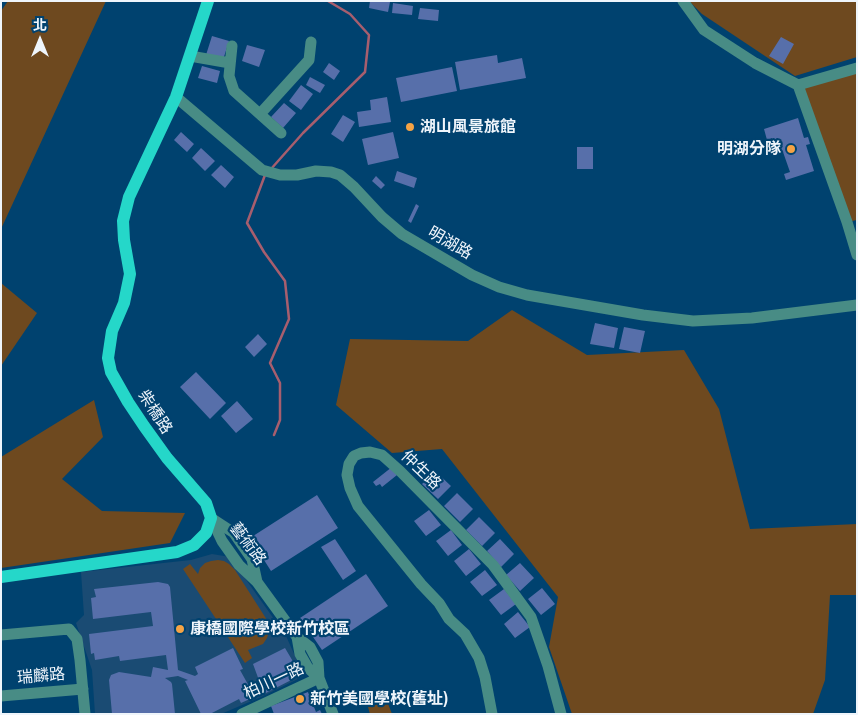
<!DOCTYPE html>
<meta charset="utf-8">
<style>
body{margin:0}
#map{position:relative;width:858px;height:715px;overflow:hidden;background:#00426f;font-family:"Public Sans","Noto Sans TC",sans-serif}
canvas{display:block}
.frame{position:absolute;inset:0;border:2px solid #eff5fb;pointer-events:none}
.north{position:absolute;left:15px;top:15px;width:50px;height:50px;-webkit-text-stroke:4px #00426f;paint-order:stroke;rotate:0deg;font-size:14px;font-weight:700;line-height:20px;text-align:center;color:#eff5fb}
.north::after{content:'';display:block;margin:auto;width:18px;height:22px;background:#eff5fb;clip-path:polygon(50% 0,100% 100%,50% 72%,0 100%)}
</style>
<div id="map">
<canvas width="858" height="715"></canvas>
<div class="frame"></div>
<div class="north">北</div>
</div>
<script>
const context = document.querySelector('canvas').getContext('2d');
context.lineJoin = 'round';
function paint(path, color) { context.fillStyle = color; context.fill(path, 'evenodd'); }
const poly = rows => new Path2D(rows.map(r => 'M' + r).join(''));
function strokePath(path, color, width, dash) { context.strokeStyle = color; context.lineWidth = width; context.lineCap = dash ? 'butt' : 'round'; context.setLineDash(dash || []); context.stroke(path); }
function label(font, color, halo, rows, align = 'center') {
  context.font = font + ' "Public Sans","Noto Sans TC",sans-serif'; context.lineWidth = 4.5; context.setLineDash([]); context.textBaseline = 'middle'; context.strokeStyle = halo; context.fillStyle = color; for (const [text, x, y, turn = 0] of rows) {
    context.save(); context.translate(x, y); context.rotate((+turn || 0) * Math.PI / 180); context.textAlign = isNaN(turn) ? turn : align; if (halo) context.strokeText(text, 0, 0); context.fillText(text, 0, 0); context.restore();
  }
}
paint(poly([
 [212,554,230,557,286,636,304,676,261,697,221,714,95,714,92,670,76,623,84,615,81,572,191,560]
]), '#1a4b73');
paint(poly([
 [8,1,106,1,1,229,1,11],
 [689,1,857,1,857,57,795,76,702,14],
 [857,68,857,220,847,222,798,85],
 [1,283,37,313,1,366],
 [512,310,587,355,684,350,719,409,750,529,857,524,857,595,830,595,825,680,813,714,572,714,549,647,558,597,442,449,392,453,336,405,350,339,468,341],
 [94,400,103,437,62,479,102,511,185,513,170,543,1,568,1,457],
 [218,560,224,561,229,564,235,570,267,620,269,626,269,632,267,638,263,644,248,650,252,658,245,663,183,569,190,564,198,574,200,568,205,563,211,561],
 [387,701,392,714,370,714,368,707]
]), '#6e491f');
strokePath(poly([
 [271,169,303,133,365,72,369,35,350,14,328,1],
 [265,175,247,223,264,252,285,281,289,319,270,363,280,383,280,420,274,435]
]), '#a75e6e', 2.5);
paint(poly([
 [370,1,390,2,388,12,369,8],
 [393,3,413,6,412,15,392,13],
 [420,8,439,10,438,21,418,19],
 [212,36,229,41,223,60,206,55],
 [781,37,794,44,783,64,769,56],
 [247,45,265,50,259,67,242,61],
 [497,55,498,63,522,58,526,78,460,90,455,62],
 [329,63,340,71,334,80,323,72],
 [202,66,220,71,217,83,198,78],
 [452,67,457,91,401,102,396,78],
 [310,77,325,85,320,93,306,85],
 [301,85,313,94,301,110,289,101],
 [387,97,391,122,359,127,357,112,371,110,370,100],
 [284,103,296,113,283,128,271,117],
 [343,115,355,122,343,142,331,134],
 [798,118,804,138,808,137,810,144,806,145,814,171,786,180,784,174,790,172,783,152,777,154,772,138,767,140,764,129],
 [181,132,194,144,187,152,174,140],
 [393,132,399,158,368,165,362,139],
 [577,147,593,147,593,169,577,169],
 [201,148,215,161,205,171,192,158],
 [221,165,234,177,225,188,211,175],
 [397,171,417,178,414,188,394,181],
 [376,176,385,185,381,189,372,181],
 [416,204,419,206,411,223,408,221],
 [595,323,618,328,614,348,590,344],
 [624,327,645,331,640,353,619,349],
 [258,334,267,344,254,357,245,347],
 [196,372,226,403,210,419,180,387],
 [237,401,253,419,236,433,221,416],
 [392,467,397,475,382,487,380,484,376,486,373,482],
 [435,471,451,486,438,499,422,484],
 [457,493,473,509,460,522,444,506],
 [317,495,338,528,271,571,250,538],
 [429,510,441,525,426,536,414,521],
 [479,517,495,533,482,546,466,530],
 [451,530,462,545,448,556,436,541],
 [335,539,356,571,343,580,321,547],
 [500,539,514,554,501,567,487,551],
 [469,549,481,564,466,576,454,561],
 [520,563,534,578,520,591,506,575],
 [485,570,497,585,482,596,470,582],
 [366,574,388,606,322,650,300,618],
 [158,582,168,584,170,587,178,670,195,676,198,674,195,667,233,648,243,669,240,670,250,688,247,689,252,698,241,703,239,699,210,714,201,714,185,681,188,680,178,676,165,678,171,682,172,684,175,714,112,714,109,680,111,675,119,672,151,677,153,667,168,670,166,655,120,661,119,656,95,660,94,653,91,654,89,634,153,626,151,612,93,619,91,598,96,597,94,589],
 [542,588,555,604,541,615,528,599],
 [504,589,516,604,501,615,489,600],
 [518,612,530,627,515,638,504,624],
 [285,648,301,675,264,694,253,664],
 [308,692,316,712,320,710,322,714,274,714,271,706]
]), '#576faa');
strokePath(poly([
 [683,1,704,30,755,63,798,85,847,222,857,255],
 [232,46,229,76,234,91,281,133],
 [190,56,230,63],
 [798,85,857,68],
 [176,97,262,170,280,175,297,175,316,171,331,172,340,175,354,187,382,217,402,234,472,275,499,287,527,295,643,315,693,321,752,318,857,305],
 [260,114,309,60,311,42],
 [211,518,222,541,239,565,257,582,297,637,310,647,318,662,319,678,333,714],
 [211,518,234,533,252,559,257,582],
 [1,635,69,629,77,639,80,660,85,714],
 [297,637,300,654,308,668,319,678],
 [1,696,83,689],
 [242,714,319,678],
 [492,714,485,677,479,658,465,634,449,619,439,603,421,584,358,506,350,488,347,475,349,464,354,456,361,453,370,452,382,455,400,471,493,565,531,617,548,666,561,714]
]), '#488c85', 11);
strokePath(poly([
 [1,577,177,552,194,545,206,533,211,518,206,503,167,458,144,426,128,402,111,372,108,358,112,331,124,303,130,274,124,240,123,221,129,197,176,97,208,1]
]), '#25d7c9', 12);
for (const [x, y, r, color] of [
 [410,127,5,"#f5a345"],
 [791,149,5,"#f5a345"],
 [180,629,5,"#f5a345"],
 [300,699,5,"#f5a345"]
]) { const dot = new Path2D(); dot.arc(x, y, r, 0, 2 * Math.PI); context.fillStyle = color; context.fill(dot); strokePath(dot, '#00426f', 2); }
label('bold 16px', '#eff5fb', '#00426f', [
 ["湖山風景旅館",420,127],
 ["明湖分隊",781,149,"right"],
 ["康橋國際學校新竹校區",190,629],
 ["新竹美國學校(舊址)",310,699]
], 'left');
label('16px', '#eff5fb', '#00426f', [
 ["明湖路",450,243,30],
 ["柴橋路",155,412,57],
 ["仲生路",421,470,44],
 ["藝術路",248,544,53],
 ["瑞麟路",41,676,-5],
 ["柏川一路",274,681,-25]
]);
</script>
